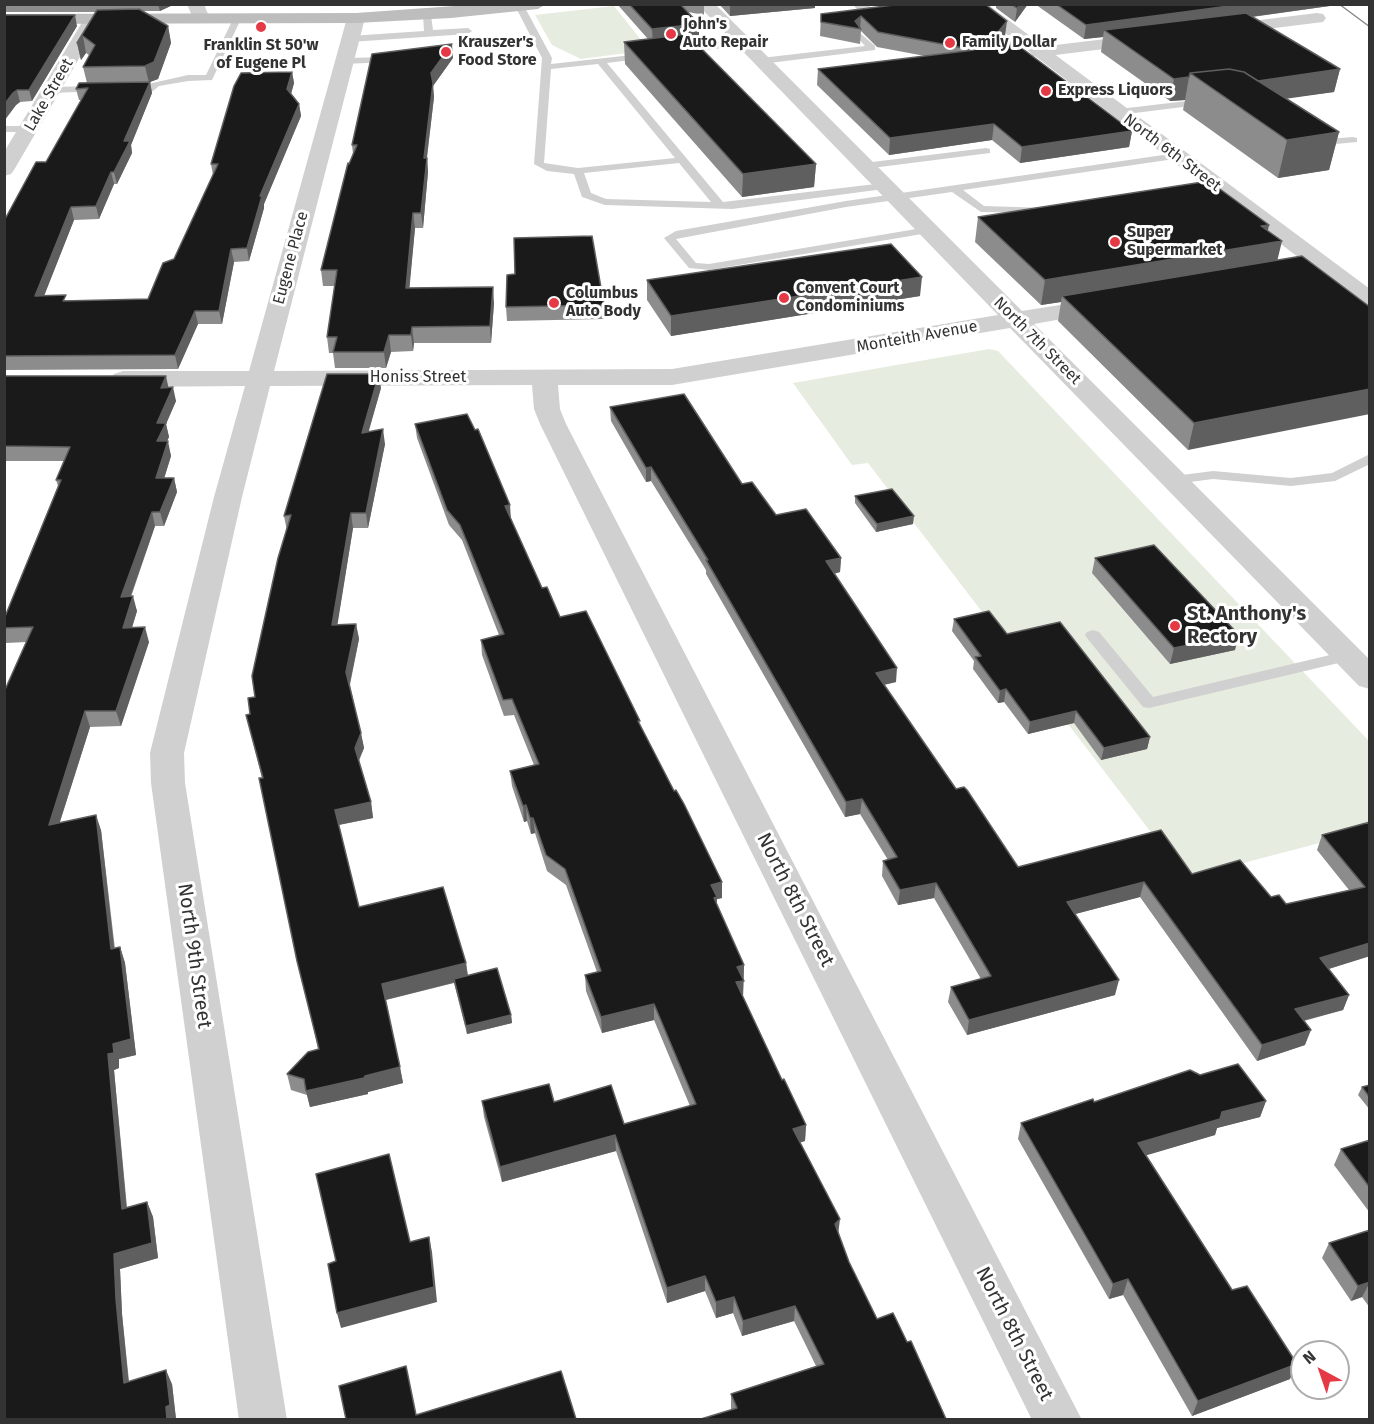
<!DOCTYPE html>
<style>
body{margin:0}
#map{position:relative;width:1374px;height:1424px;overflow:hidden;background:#fff;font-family:"Fira Sans",sans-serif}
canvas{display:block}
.frame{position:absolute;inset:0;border:6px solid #333;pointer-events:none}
.north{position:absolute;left:1290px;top:1340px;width:60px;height:60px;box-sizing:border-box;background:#fff;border:2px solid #adadad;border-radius:50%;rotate:320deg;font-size:16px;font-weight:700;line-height:24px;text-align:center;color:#333}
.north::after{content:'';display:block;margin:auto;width:21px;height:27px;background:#e63946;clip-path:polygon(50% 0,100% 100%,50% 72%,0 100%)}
</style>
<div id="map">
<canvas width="1374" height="1424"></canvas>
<div class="frame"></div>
<div class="north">N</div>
</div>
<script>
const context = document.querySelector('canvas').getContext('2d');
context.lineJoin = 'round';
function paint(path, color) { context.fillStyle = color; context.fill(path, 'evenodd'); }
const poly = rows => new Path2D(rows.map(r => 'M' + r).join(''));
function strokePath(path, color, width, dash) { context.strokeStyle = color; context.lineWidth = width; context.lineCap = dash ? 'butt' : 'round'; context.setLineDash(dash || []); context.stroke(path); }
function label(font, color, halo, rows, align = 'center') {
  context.font = font + ' "Fira Sans",sans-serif'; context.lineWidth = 6; context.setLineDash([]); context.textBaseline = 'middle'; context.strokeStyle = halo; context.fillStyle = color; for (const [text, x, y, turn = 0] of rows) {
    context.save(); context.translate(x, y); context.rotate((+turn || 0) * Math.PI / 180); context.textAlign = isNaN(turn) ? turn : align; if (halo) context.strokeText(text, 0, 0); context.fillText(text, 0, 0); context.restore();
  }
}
paint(poly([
 [614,6,645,45,697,39,703,43,581,59,552,45,535,15],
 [989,349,998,351,1369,741,1369,830,1186,878,868,463,852,465,793,383]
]), '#e6ecdf');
paint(poly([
 [514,4,523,4,552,58,551,64,650,53,652,55,647,58,607,63,723,202,884,183,889,186,884,189,732,209,605,205,582,197,574,174,547,171,534,164,542,58,514,4],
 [598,64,675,158,578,168,544,163,551,69,598,64],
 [679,163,711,202,606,199,591,193,584,173,679,163],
 [852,4,862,4,887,12,875,16,859,11,852,4],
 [427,12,431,15,433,30,468,28,472,31,468,34,350,42,346,39,350,36,424,31,423,15,427,12],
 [234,17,241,19,212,80,188,81,159,86,153,91,131,92,126,89,188,75,206,75,234,17],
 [860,33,875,46,875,50,761,64,756,61,761,58,865,46,856,36,860,33],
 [742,40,747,43,745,45,678,54,673,51,678,48,742,40],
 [391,57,393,59,388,62,344,64,339,61,344,58,391,57],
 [99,86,102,87,102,91,51,93,46,90,51,87,99,86],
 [1204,99,1209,102,1207,104,1119,115,1114,112,1119,109,1204,99],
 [4,126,29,126,34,129,29,132,4,132,4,126],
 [1353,137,1357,138,1357,142,1315,146,1310,143,1315,140,1353,137],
 [986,148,990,149,990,153,864,169,859,166,864,163,986,148],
 [1177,153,1182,156,1181,158,963,190,984,206,1047,208,1048,210,1043,213,981,212,952,192,846,207,676,239,696,263,709,264,928,227,934,230,928,233,709,270,689,268,664,238,676,231,846,201,1177,153],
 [1370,454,1370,464,1335,481,1291,486,1213,479,1174,484,1167,480,1174,476,1213,471,1291,478,1332,473,1370,454],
 [1093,630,1099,632,1153,697,1347,651,1355,656,1347,661,1149,708,1143,707,1087,638,1085,635,1087,632,1093,630]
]), '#d0d0d0');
paint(poly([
 [187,4,204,4,210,19,207,23,195,23,187,4],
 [697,4,715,4,1022,311,1104,298,1112,300,1116,305,1112,310,1034,324,1370,660,1370,689,1359,686,1010,328,672,385,558,385,560,409,566,424,1082,1420,1032,1420,540,424,534,409,532,385,270,386,242,497,184,753,185,783,287,1420,239,1420,151,783,150,753,214,497,245,386,123,387,114,384,110,379,114,374,123,371,249,371,347,18,350,14,356,13,362,14,365,18,274,371,672,369,998,315,697,4],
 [1317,13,1323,14,1326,18,1323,22,1219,35,1213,34,1210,30,1213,26,1219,25,1317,13],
 [93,14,99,15,102,19,14,170,11,174,4,176,4,152,84,19,87,15,93,14],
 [1147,34,1153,35,1156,39,1153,43,1039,57,1033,56,1030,52,1033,48,1039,47,1147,34]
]), '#d0d0d0');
paint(poly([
 [967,4,987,4,1370,289,1370,308,1362,306,967,4]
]), '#d0d0d0');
paint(poly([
 [483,4,546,4,538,9,451,18,356,23,4,24,4,14,356,13,483,4]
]), '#bdbdbd');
strokePath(poly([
 [1339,4,1370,27]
]), '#888', 1.5);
paint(poly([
 [4,4,175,4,160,11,142,11,168,26,171,43,158,79,150,82,152,93,131,145,132,153,117,184,114,184,99,219,74,220,44,295,68,301,148,299,174,259,213,175,211,164,292,72,294,83,291,94,299,104,301,116,264,204,264,208,249,261,234,262,222,324,198,324,178,369,4,370,4,221,46,162,82,100,79,100,76,89,87,83,83,67,89,55,86,53,81,60,77,43,96,12,4,12],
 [617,4,704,4,704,15,688,12,699,38,691,39,816,164,814,187,742,197,625,64,624,42,648,39],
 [719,4,815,4,815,8,730,16],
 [902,4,1005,35,1132,131,1129,147,1020,163,992,140,889,155,817,85,818,69,925,56,877,47,861,31,860,44,820,36,821,14],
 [996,4,1028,4,1015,22,996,8],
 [1035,4,1344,4,1252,17,1340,69,1334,92,1286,98,1339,132,1329,170,1278,178,1183,110,1185,100,1170,101,1101,52,1103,37,1084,39],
 [4,15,77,26,32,101,20,102,16,105,4,121],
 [453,58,433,86,434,97,427,158,428,172,423,228,415,228,409,288,494,303,491,343,414,343,413,351,391,352,386,368,335,368,333,353,329,353,327,337,335,286,323,286,321,270,353,154,352,145],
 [978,217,1269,225,1188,450,1058,321,1061,302,1041,305,975,242],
 [647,280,920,296,671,336,647,300],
 [604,305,604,319,507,321,506,307],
 [4,376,169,387,176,401,166,424,169,437,167,441,171,456,164,478,174,478,177,492,164,526,155,526,131,597,137,611,132,628,149,642,121,726,90,727,60,822,101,830,115,949,120,947,125,963,136,1055,119,1059,119,1068,114,1070,127,1207,147,1202,153,1217,158,1258,120,1269,122,1314,129,1381,172,1384,176,1419,4,1419,27,642,6,643,4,639,4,619,58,486,56,480,64,461,4,461],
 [381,388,368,432,385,444,368,528,353,528,337,625,356,624,359,639,350,685,364,748,359,761,371,802,373,818,339,825,359,907,466,963,468,975,511,1015,512,1023,467,1034,454,983,386,1000,403,1083,368,1092,368,1094,310,1107,307,1095,291,1090,287,1074,318,1049,262,778,246,715,250,714,255,697,287,531,284,516],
 [610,407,742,484,776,515,841,558,840,572,834,574,896,682,884,685,956,789,1018,867,1192,874,1271,897,1286,904,1349,890,1317,850,1322,835,1370,822,1370,956,1329,969,1349,995,1343,1010,1304,1021,1305,1045,1257,1061,1140,897,1075,914,1115,995,967,1035,948,1002,951,987,981,979,934,898,898,905,882,876,883,861,888,860,860,814,845,817,706,574,706,570,651,481,646,482,611,421],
 [415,424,511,519,542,588,560,617,640,725,722,882,722,898,717,899,717,906,744,965,743,997,782,1080,806,1125,805,1141,800,1142,838,1232,849,1262,877,1319,907,1342,731,1410,731,1394,816,1366,794,1321,742,1336,733,1313,716,1318,705,1291,667,1303,616,1151,502,1182,484,1117,482,1101,554,1102,624,1124,690,1106,654,1020,602,1033,586,991,585,975,597,972,566,885,547,871,535,833,531,834,527,821,524,822,512,786,510,771,534,765,514,715,504,716,482,655,481,640,499,635,462,540,449,525,417,438],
 [855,496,913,524,876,532,855,503],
 [1095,558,1235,650,1170,664,1092,573],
 [954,619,1007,634,1150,737,1147,749,1101,760,1074,723,1028,734,1004,702,998,703,973,669,974,661,952,631],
 [1370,1085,1370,1110,1358,1095,1362,1087],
 [1266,1101,1260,1117,1217,1128,1215,1135,1146,1155,1290,1379,1192,1416,1123,1295,1109,1299,1018,1139,1021,1123,1094,1102],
 [1370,1140,1370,1213,1334,1165,1341,1149],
 [1370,1230,1370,1308,1362,1297,1351,1301,1322,1258,1329,1243]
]), '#8c8c8c');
paint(poly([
 [158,4,175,4,160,11],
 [730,4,815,4,815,8,730,16],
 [1020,4,1028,4,1015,22,1017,8],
 [1244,4,1344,4,1112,36,1104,30,1103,37,1084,39,1086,25],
 [75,15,77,26,32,101,29,90],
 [861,16,860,29,855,21],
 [1007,21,1005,36,999,31],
 [699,24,699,38,653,44,652,29],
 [168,26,171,43,158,79,150,82,152,93,131,145,132,153,117,184,114,172,124,141,149,83,145,66],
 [83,36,86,53,81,60,77,43],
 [452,44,453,58,433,86,434,97,425,172,424,158,431,73],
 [1340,69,1334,92,1249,104,1254,81],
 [292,72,294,83,289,101,287,89],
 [1189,77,1185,100,1170,101,1174,79],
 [17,90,20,102,16,105,4,121,4,105,13,93],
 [299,104,301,116,264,204,264,208,249,261,247,248,260,196],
 [994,124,992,140,889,155,890,138],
 [1132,131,1129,147,1020,163,1022,147],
 [1339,132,1329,170,1278,178,1287,140],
 [427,158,428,172,423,228,421,213],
 [816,164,814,187,742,197,743,174],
 [111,172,114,184,99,219,96,206],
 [71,207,74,220,39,309,35,296],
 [413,213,415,228,408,304,406,288],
 [1269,225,1265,244,1282,241,1276,266,1062,296,1061,302,1041,305,1045,280],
 [231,249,234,262,222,324,219,311],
 [922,277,920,296,671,336,671,316],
 [493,287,494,303,491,343,490,326],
 [195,311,198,324,178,369,175,355],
 [412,327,414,343,413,351,411,335],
 [389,335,391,352,386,368,384,352],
 [379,374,381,388,364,448,362,433],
 [166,376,169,390,161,388],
 [173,387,176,401,166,424,169,437,160,455,157,441,157,423],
 [1370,389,1370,414,1188,450,1194,423],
 [383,429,385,444,368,528,366,513],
 [168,441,171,456,160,492,156,478],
 [651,467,651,481,646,482,646,468],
 [174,478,177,492,164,526,160,512],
 [510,505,511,520,505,506],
 [152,512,155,526,125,612,121,597],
 [351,513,353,528,335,640,332,625],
 [914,516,913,524,876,532,877,524],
 [841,558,840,572,825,576,826,561],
 [133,596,137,611,127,643,123,628],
 [356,624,359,639,349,687,346,672],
 [145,627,149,642,121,726,116,711],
 [1239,635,1235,650,1170,664,1174,648],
 [897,668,896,682,874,687,876,673],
 [1006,689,1004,702,998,703,1000,691],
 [85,711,90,727,54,840,49,825],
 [1076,711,1074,723,1028,734,1030,722],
 [361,733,364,748,357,764,355,748],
 [1150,737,1147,749,1101,760,1104,748],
 [862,799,860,814,845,817,846,802],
 [371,802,373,818,338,825,335,810],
 [526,805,527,821,524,822,523,806],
 [96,815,101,830,116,965,111,949],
 [530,818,533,818,535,833,531,834],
 [722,882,722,898,717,899,717,913,711,885],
 [1144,882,1140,897,1064,917,1067,902],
 [936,883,934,898,898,905,900,890],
 [1370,943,1370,956,1315,973,1320,958],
 [120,947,125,963,136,1055,119,1059,119,1068,114,1070,128,1224,122,1209,108,1054,113,1044],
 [466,963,468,979,385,1000,382,984],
 [744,965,743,996,736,998,737,967],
 [1119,980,1115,995,967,1035,969,1020],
 [1349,995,1343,1010,1290,1024,1295,1009],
 [654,1004,654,1020,602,1033,601,1017],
 [511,1015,512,1023,467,1034,466,1026],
 [1311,1030,1305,1045,1257,1061,1262,1045],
 [400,1067,403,1083,368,1092,368,1094,310,1107,306,1091],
 [1266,1101,1260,1117,1217,1128,1215,1135,1134,1159,1138,1143,1222,1112],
 [806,1125,805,1141,792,1145,793,1129],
 [615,1135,616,1151,502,1182,500,1167],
 [147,1202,153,1217,158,1258,120,1269,122,1314,130,1397,124,1383,116,1299,114,1254],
 [840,1219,838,1235,835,1224],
 [429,1237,432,1252,437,1302,341,1328,337,1313],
 [705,1276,705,1291,667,1303,667,1288],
 [1128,1279,1123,1295,1109,1299,1113,1284],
 [1370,1282,1362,1297,1351,1301,1358,1286],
 [734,1297,733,1313,716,1318,716,1302],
 [795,1306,794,1321,742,1336,743,1321],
 [1297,1364,1290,1379,1192,1416,1198,1401],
 [166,1370,172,1384,176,1419,167,1419]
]), '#5f5f5f');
const building = poly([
 [629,4,680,4,699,24,652,29,629,4],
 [902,4,985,4,1007,21,999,31,1132,131,1022,147,994,124,890,138,818,69,974,50,878,32,861,16,855,21,861,29,821,22,821,14,902,4],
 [1011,4,1020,4,1017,8,1011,4],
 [1056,4,1244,4,1086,25,1056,4],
 [139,9,168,26,154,62,145,66,83,67,95,45,83,36,77,43,97,10,139,9],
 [1246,13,1340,69,1258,81,1244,72,1229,69,1190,73,1189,77,1174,79,1104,30,1246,13],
 [4,15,75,15,29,90,17,90,13,93,4,105,4,15],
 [687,34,816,164,743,174,624,42,687,34],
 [452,44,431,73,433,83,424,158,427,158,421,213,413,213,406,288,493,287,490,326,412,327,411,335,389,335,384,352,333,352,337,337,327,337,337,270,321,270,348,163,349,164,357,145,352,145,372,54,452,44],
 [1229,69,1244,72,1339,132,1287,140,1190,73,1229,69],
 [292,72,287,89,299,104,260,196,262,196,247,248,231,249,219,311,195,311,175,355,4,356,4,221,36,162,46,162,88,88,76,89,79,83,150,82,124,141,130,141,114,172,111,172,96,206,71,207,35,296,66,295,63,301,148,299,163,263,174,259,218,164,211,164,234,86,241,73,292,72],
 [1209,181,1269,225,1261,226,1282,241,1045,280,978,217,1209,181],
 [592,236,604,305,506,307,507,275,515,274,514,238,592,236],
 [891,244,922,277,671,316,647,280,891,244],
 [1302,256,1370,307,1370,389,1194,423,1062,296,1302,256],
 [327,374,379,374,362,433,383,429,366,513,351,513,332,625,356,624,346,672,361,733,355,748,371,802,335,810,359,907,443,887,466,963,382,984,400,1067,365,1076,364,1078,306,1091,304,1079,287,1074,308,1052,319,1049,297,961,259,778,263,778,246,715,250,714,248,698,255,697,252,676,278,558,291,515,284,516,327,374],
 [4,376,166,376,161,388,173,387,157,423,166,423,157,441,168,441,156,478,174,478,160,512,152,512,121,597,133,596,123,628,145,627,116,711,85,711,49,825,96,815,111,949,120,947,131,1039,113,1044,114,1053,108,1054,122,1209,147,1202,152,1243,114,1254,116,1299,124,1383,166,1370,170,1405,166,1407,167,1419,4,1419,4,692,33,627,4,628,4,619,61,480,56,480,70,447,4,446,4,376],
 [684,394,742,484,752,482,776,515,806,509,841,558,826,561,897,668,876,673,956,789,964,787,967,790,1018,867,1161,830,1192,874,1240,860,1271,897,1279,895,1286,904,1365,887,1322,835,1370,822,1370,943,1320,958,1349,995,1295,1009,1311,1030,1262,1045,1144,882,1067,902,1119,980,969,1020,951,987,991,976,936,883,900,890,883,861,897,857,862,799,846,802,706,560,708,560,651,467,646,468,610,407,684,394],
 [467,414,475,430,478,429,510,505,505,506,542,588,547,587,560,617,586,611,640,721,638,721,674,791,676,790,684,804,722,882,711,885,717,897,714,898,744,965,737,967,744,981,736,982,782,1080,784,1079,806,1125,793,1129,840,1219,835,1224,849,1262,877,1319,893,1313,907,1342,911,1341,946,1419,701,1419,737,1408,731,1394,824,1364,795,1306,743,1321,734,1297,716,1302,705,1276,667,1288,615,1135,500,1167,482,1101,549,1084,554,1102,611,1085,624,1124,696,1104,654,1004,601,1017,585,975,601,971,565,869,546,855,533,818,530,818,526,805,523,806,510,771,539,764,512,699,503,700,481,640,504,634,460,525,447,510,415,424,467,414],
 [892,489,914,516,877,524,855,496,892,489],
 [1154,545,1239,635,1174,648,1095,558,1154,545],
 [989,611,1007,634,1060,622,1150,737,1104,748,1076,711,1030,722,1006,689,1000,691,975,657,981,656,954,619,989,611],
 [497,968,511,1015,466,1026,454,979,497,968],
 [1238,1064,1266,1101,1222,1112,1220,1119,1138,1143,1232,1290,1247,1286,1297,1364,1198,1401,1128,1279,1113,1284,1021,1123,1093,1099,1094,1102,1190,1070,1200,1075,1238,1064],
 [1370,1085,1370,1098,1362,1087,1370,1085],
 [1370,1140,1370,1188,1341,1149,1370,1140],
 [389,1154,410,1242,429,1237,434,1287,337,1313,328,1264,336,1261,316,1174,389,1154],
 [1370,1230,1370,1282,1358,1286,1329,1243,1370,1230],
 [406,1366,416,1415,561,1371,576,1419,346,1419,339,1386,406,1366]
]);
paint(building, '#1a1a1a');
strokePath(building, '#5f5f5f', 1.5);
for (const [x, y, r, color] of [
 [261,27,6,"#e63946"],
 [671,34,6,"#e63946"],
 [950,43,6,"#e63946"],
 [446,52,6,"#e63946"],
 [1046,91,6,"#e63946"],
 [1115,242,6,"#e63946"],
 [784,298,6,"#e63946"],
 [554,303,6,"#e63946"],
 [1175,626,6,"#e63946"]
]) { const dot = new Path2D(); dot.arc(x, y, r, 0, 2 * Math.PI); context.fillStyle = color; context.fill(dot); strokePath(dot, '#fff', 2); }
label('bold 16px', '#333', '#fff', [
 ["John's",683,25],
 ["Auto Repair",683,43],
 ["Krauszer's",458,43],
 ["Food Store",458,61],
 ["Family Dollar",962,43],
 ["Franklin St 50'w",261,46,"center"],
 ["of Eugene Pl",261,64,"center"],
 ["Express Liquors",1058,91],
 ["Super",1127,233],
 ["Supermarket",1127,251],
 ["Convent Court",796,289],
 ["Condominiums",796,307],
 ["Columbus",566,294],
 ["Auto Body",566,312]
], 'left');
label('16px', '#333', '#fff', [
 ["Lake Street",49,95,-60],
 ["North 6th Street",1172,153,37],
 ["Eugene Place",291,258,-75],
 ["Monteith Avenue",917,337,-10],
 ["North 7th Street",1037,341,45],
 ["Honiss Street",418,378]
]);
label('bold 20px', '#333', '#fff', [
 ["St. Anthony's",1187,614],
 ["Rectory",1187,637]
], 'left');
label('20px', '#333', '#fff', [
 ["North 8th Street",795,900,63],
 ["North 9th Street",194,956,82],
 ["North 8th Street",1014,1334,63]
]);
</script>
